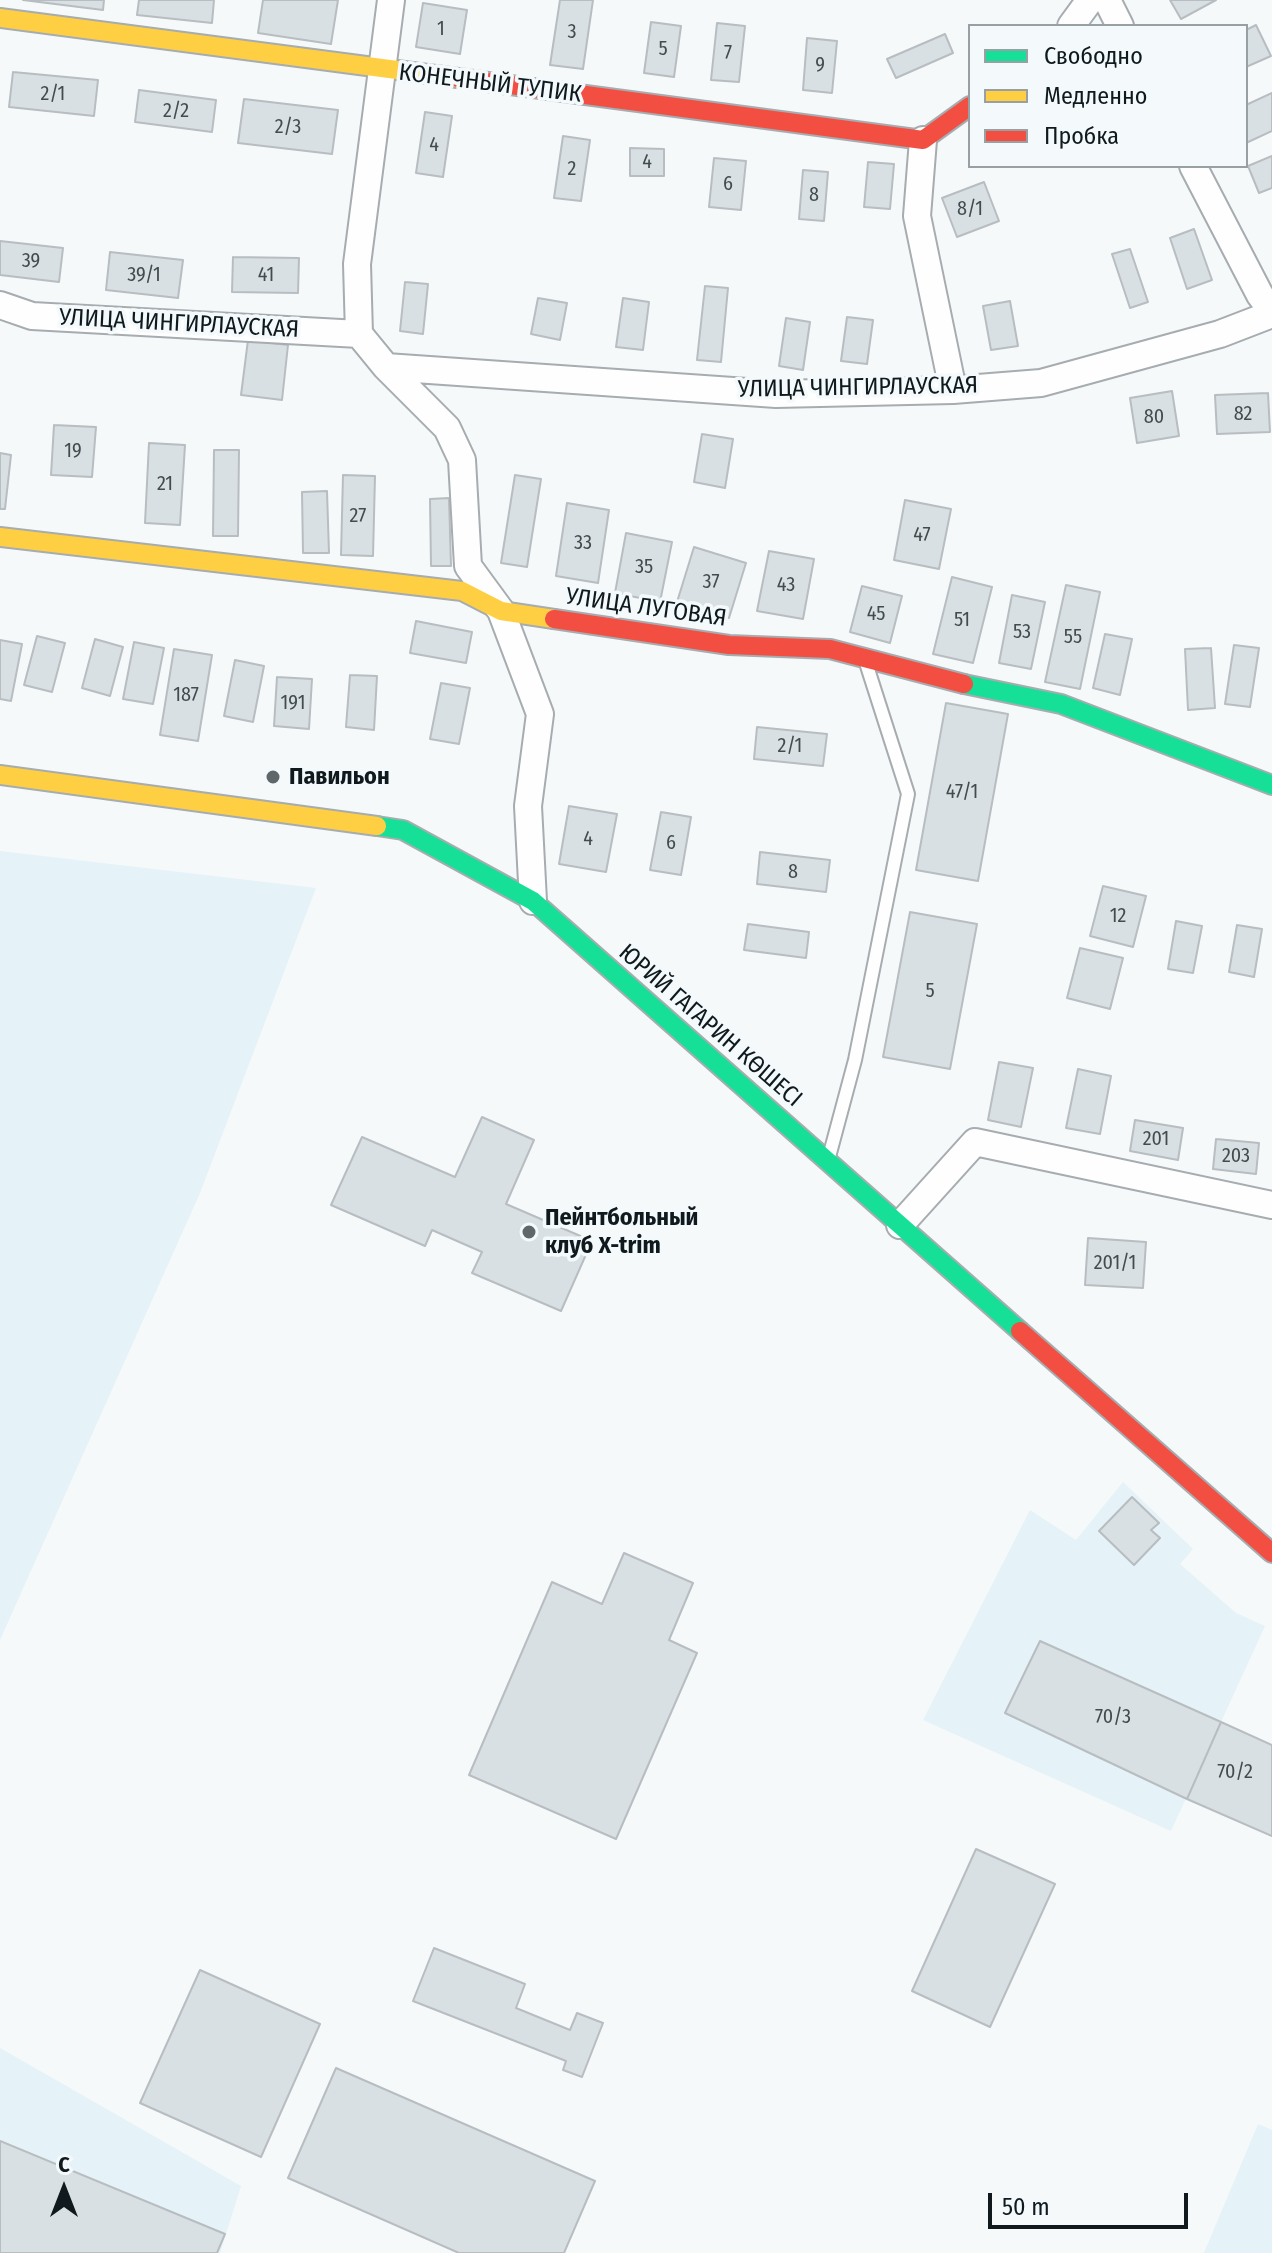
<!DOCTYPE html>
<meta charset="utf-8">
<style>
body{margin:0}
#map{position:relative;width:1272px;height:2253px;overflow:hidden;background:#f6f9fa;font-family:"Fira Sans Condensed",sans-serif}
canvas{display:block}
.legend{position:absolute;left:968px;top:24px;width:280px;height:144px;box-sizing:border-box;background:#f4fafc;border:2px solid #98a0a3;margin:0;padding:10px 14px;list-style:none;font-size:24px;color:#0f191e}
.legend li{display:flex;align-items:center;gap:16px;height:40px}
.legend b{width:40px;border:2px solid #98a0a3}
.north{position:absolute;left:24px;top:2149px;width:80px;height:80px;-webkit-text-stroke:6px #f4fafc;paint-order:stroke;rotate:0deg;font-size:22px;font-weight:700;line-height:32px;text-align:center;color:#0f191e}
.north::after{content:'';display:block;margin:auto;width:28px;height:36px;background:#0f191e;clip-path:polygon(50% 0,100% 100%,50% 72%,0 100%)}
.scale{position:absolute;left:988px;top:2193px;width:200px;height:36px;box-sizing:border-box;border:4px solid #0f191e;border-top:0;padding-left:10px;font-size:24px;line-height:28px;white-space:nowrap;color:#0f191e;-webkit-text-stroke:6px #f4fafc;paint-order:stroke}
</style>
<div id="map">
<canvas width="1272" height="2253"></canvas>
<ul class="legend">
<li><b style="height:10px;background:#16e098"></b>Свободно</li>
<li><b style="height:10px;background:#ffcf43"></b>Медленно</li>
<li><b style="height:10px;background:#f24e42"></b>Пробка</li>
</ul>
<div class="north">С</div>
<div class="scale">50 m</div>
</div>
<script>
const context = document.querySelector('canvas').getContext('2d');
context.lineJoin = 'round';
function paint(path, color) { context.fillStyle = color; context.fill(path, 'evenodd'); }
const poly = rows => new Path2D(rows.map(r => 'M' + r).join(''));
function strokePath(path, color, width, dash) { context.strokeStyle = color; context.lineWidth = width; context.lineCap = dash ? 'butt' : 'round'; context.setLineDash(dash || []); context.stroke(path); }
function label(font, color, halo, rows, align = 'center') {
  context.font = font + ' "Fira Sans Condensed",sans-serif'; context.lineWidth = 7; context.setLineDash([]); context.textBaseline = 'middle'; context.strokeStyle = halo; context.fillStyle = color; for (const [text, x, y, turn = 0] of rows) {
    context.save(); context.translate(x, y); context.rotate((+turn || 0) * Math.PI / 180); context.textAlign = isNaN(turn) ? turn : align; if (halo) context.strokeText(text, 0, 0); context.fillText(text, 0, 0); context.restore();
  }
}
paint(poly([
 [0,851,316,888,200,1193,0,1640],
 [1123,1482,1193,1549,1180,1564,1236,1613,1265,1626,1171,1831,923,1720,1030,1510,1076,1540],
 [0,2048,241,2186,220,2253,0,2253],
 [1258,2124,1272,2130,1272,2253,1204,2253]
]), '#e5f2f8');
const building = poly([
 [23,0,104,0,103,10,23,0],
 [139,0,214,0,212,23,137,15,139,0],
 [263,0,338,0,331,44,258,33,263,0],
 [560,0,593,0,583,69,550,65,560,0],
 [1170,0,1216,0,1181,19,1170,0],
 [423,3,467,10,460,54,416,47,423,3],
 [651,22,681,26,674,77,644,73,651,22],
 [717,23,745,26,739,82,711,80,717,23],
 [1256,25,1271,56,1246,67,1246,30,1256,25],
 [945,34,953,53,896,78,887,59,945,34],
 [807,38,837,41,832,93,803,90,807,38],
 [13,72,98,80,94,116,9,107,13,72],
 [139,90,216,100,212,132,135,122,139,90],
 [1272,93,1272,131,1246,143,1246,105,1272,93],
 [244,99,338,110,332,154,238,143,244,99],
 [425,112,452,116,443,177,416,173,425,112],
 [563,136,590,140,581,201,554,198,563,136],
 [630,148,664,149,664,176,630,176,630,148],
 [1272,156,1272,188,1259,193,1248,166,1272,156],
 [714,158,746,161,741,210,709,207,714,158],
 [868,162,894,164,890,209,864,207,868,162],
 [803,170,828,172,824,221,799,219,803,170],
 [984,182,999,221,957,237,942,198,984,182],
 [1194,229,1212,280,1187,289,1170,238,1194,229],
 [0,241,63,248,59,282,0,275,0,241],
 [1130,249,1148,302,1130,308,1112,254,1130,249],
 [110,252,183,260,178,298,106,290,110,252],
 [233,257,299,258,298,293,232,292,233,257],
 [405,282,428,284,423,334,400,331,405,282],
 [705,286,728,288,721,362,697,360,705,286],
 [538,298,567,303,560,340,531,334,538,298],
 [623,298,649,302,643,350,616,347,623,298],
 [1010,301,1018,346,991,350,983,306,1010,301],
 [847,317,873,320,867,364,841,361,847,317],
 [786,318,810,322,803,370,779,366,786,318],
 [248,340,288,345,282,400,241,395,248,340],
 [1172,391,1179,436,1137,443,1130,398,1172,391],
 [1268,393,1270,432,1217,434,1215,395,1268,393],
 [54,425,96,427,92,477,51,475,54,425],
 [702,434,733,439,725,488,694,482,702,434],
 [149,443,185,445,180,525,145,523,149,443],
 [214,450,239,450,238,536,213,536,214,450],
 [0,453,11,455,5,509,0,509,0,453],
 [343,475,375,476,373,556,341,555,343,475],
 [515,475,541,479,527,567,501,563,515,475],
 [327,491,329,553,303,553,302,492,327,491],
 [449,498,451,566,431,566,430,499,449,498],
 [905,500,951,509,939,569,894,560,905,500],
 [567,503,609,510,598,583,556,576,567,503],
 [626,533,672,542,660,602,615,593,626,533],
 [694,547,746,563,729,618,677,602,694,547],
 [769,551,814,559,803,619,757,611,769,551],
 [952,577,992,587,973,663,933,654,952,577],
 [1066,585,1100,592,1080,689,1045,682,1066,585],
 [862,586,902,596,890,643,850,632,862,586],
 [1012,595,1045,602,1031,669,999,663,1012,595],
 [416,621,472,632,466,663,410,653,416,621],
 [1105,634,1132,639,1120,695,1093,688,1105,634],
 [37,636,65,643,52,692,24,685,37,636],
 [95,639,123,647,110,696,82,688,95,639],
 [0,640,22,644,11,701,0,699,0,640],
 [134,642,164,648,153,704,123,699,134,642],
 [1234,645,1259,648,1250,707,1225,704,1234,645],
 [1211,648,1215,708,1188,710,1185,649,1211,648],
 [174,649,212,655,198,741,160,735,174,649],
 [235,660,264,666,253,722,224,716,235,660],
 [350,675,377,676,374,730,346,727,350,675],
 [277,677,312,679,309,729,274,726,277,677],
 [441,683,470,688,459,744,430,739,441,683],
 [946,703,1008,714,978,881,916,870,946,703],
 [757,727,827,734,823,766,754,759,757,727],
 [569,806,617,814,606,872,559,864,569,806],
 [661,812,691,817,681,875,650,870,661,812],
 [760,852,830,860,826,892,757,884,760,852],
 [1103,886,1146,896,1133,947,1090,936,1103,886],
 [910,912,977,924,950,1069,883,1057,910,912],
 [1176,921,1202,926,1193,973,1168,969,1176,921],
 [748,924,809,932,806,958,744,950,748,924],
 [1237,925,1262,929,1254,977,1229,972,1237,925],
 [1080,948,1123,958,1110,1009,1067,998,1080,948],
 [999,1062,1033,1068,1021,1127,988,1120,999,1062],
 [1078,1069,1111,1076,1100,1134,1066,1128,1078,1069],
 [482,1117,534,1140,506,1204,592,1241,561,1311,472,1273,482,1252,432,1230,425,1246,331,1205,362,1137,455,1177,482,1117],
 [1135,1120,1183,1128,1178,1160,1130,1151,1135,1120],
 [1216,1139,1259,1143,1256,1174,1213,1169,1216,1139],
 [1088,1238,1146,1242,1143,1288,1085,1285,1088,1238],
 [1132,1497,1159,1523,1151,1530,1160,1538,1134,1565,1099,1531,1132,1497],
 [624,1553,693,1583,669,1640,697,1653,616,1839,469,1775,552,1582,602,1604,624,1553],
 [1040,1641,1221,1722,1187,1799,1005,1713,1040,1641],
 [1221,1722,1272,1745,1272,1836,1187,1799,1221,1722],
 [976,1849,1055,1884,990,2027,912,1991,976,1849],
 [434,1948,525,1984,516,2008,570,2030,577,2013,603,2023,582,2077,563,2070,566,2061,413,2001,434,1948],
 [200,1970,320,2024,261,2157,140,2103,200,1970],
 [336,2068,595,2181,564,2253,459,2253,288,2178,336,2068],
 [0,2141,225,2234,217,2253,0,2253,0,2141]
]);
paint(building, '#d9e0e3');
strokePath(building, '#b7bdc0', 2);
const lane = poly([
 [829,1157,855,1060,908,794,867,666]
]);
const street = poly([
 [391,0,357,264,359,334,386,367,447,428,462,460,468,566,501,611,540,714,528,806,533,901],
 [1107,0,1120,26],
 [1071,26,1090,0],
 [923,140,917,216,953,390],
 [1193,166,1260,295,1272,311],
 [0,305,32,316,359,334],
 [386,367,776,394,953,390,1041,383,1220,334,1272,314],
 [900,1225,975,1142,1272,1205]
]);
const fast = poly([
 [964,684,1061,704,1272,785],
 [377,826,403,830,533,901,1020,1331]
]);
const slow = poly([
 [0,18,458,78],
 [0,537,462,591,501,611,554,619],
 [0,775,377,826]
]);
const jam = poly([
 [458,78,923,140,970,106],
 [554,619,729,645,830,649,964,684],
 [1020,1331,1272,1553]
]);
strokePath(lane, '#a6acaf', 16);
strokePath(street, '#a6acaf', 30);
strokePath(fast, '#a6acaf', 22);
strokePath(slow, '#a6acaf', 22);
strokePath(jam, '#a6acaf', 22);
strokePath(lane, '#fefefe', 12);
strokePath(street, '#fefefe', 26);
strokePath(fast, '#16e098', 18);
strokePath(slow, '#ffcf43', 18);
strokePath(jam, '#f24e42', 18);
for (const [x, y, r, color] of [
 [273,777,8,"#60676b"],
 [529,1232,8,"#60676b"]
]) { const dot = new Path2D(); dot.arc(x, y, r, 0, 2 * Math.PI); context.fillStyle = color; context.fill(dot); strokePath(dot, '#f4fafc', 3); }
label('20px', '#424c50', null, [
 ["1",441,29],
 ["3",572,32],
 ["5",663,49],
 ["7",728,53],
 ["9",820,65],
 ["2/1",53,94],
 ["2/2",176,111],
 ["2/3",288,127],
 ["4",434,145],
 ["4",647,162],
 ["2",572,169],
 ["6",728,184],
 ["8",814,195],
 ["8/1",970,209],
 ["39",31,261],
 ["39/1",144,275],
 ["41",266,275],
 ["82",1243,414],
 ["80",1154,417],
 ["19",73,451],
 ["21",165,484],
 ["27",358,516],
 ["47",922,535],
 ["33",583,543],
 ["35",644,567],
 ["37",711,582],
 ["43",786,585],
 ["45",876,614],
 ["51",962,620],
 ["53",1022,632],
 ["55",1073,637],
 ["187",186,695],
 ["191",293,703],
 ["2/1",790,746],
 ["47/1",962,792],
 ["4",588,839],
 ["6",671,843],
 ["8",793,872],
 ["12",1118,916],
 ["5",930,991],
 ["201",1156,1139],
 ["203",1236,1156],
 ["201/1",1115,1263],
 ["70/3",1113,1717],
 ["70/2",1235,1772]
]);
label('24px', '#0f191e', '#f4fafc', [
 ["КОНЕЧНЫЙ ТУПИК",490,84,7],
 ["УЛИЦА ЧИНГИРЛАУСКАЯ",179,324,3],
 ["УЛИЦА ЧИНГИРЛАУСКАЯ",858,388,-1],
 ["УЛИЦА ЛУГОВАЯ",646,608,8],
 ["ЮРИЙ ГАГАРИН КӨШЕСІ",710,1026,41]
]);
label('bold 24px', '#0f191e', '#f4fafc', [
 ["Павильон",289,777],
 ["Пейнтбольный",545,1218],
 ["клуб X-trim",545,1246]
], 'left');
</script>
